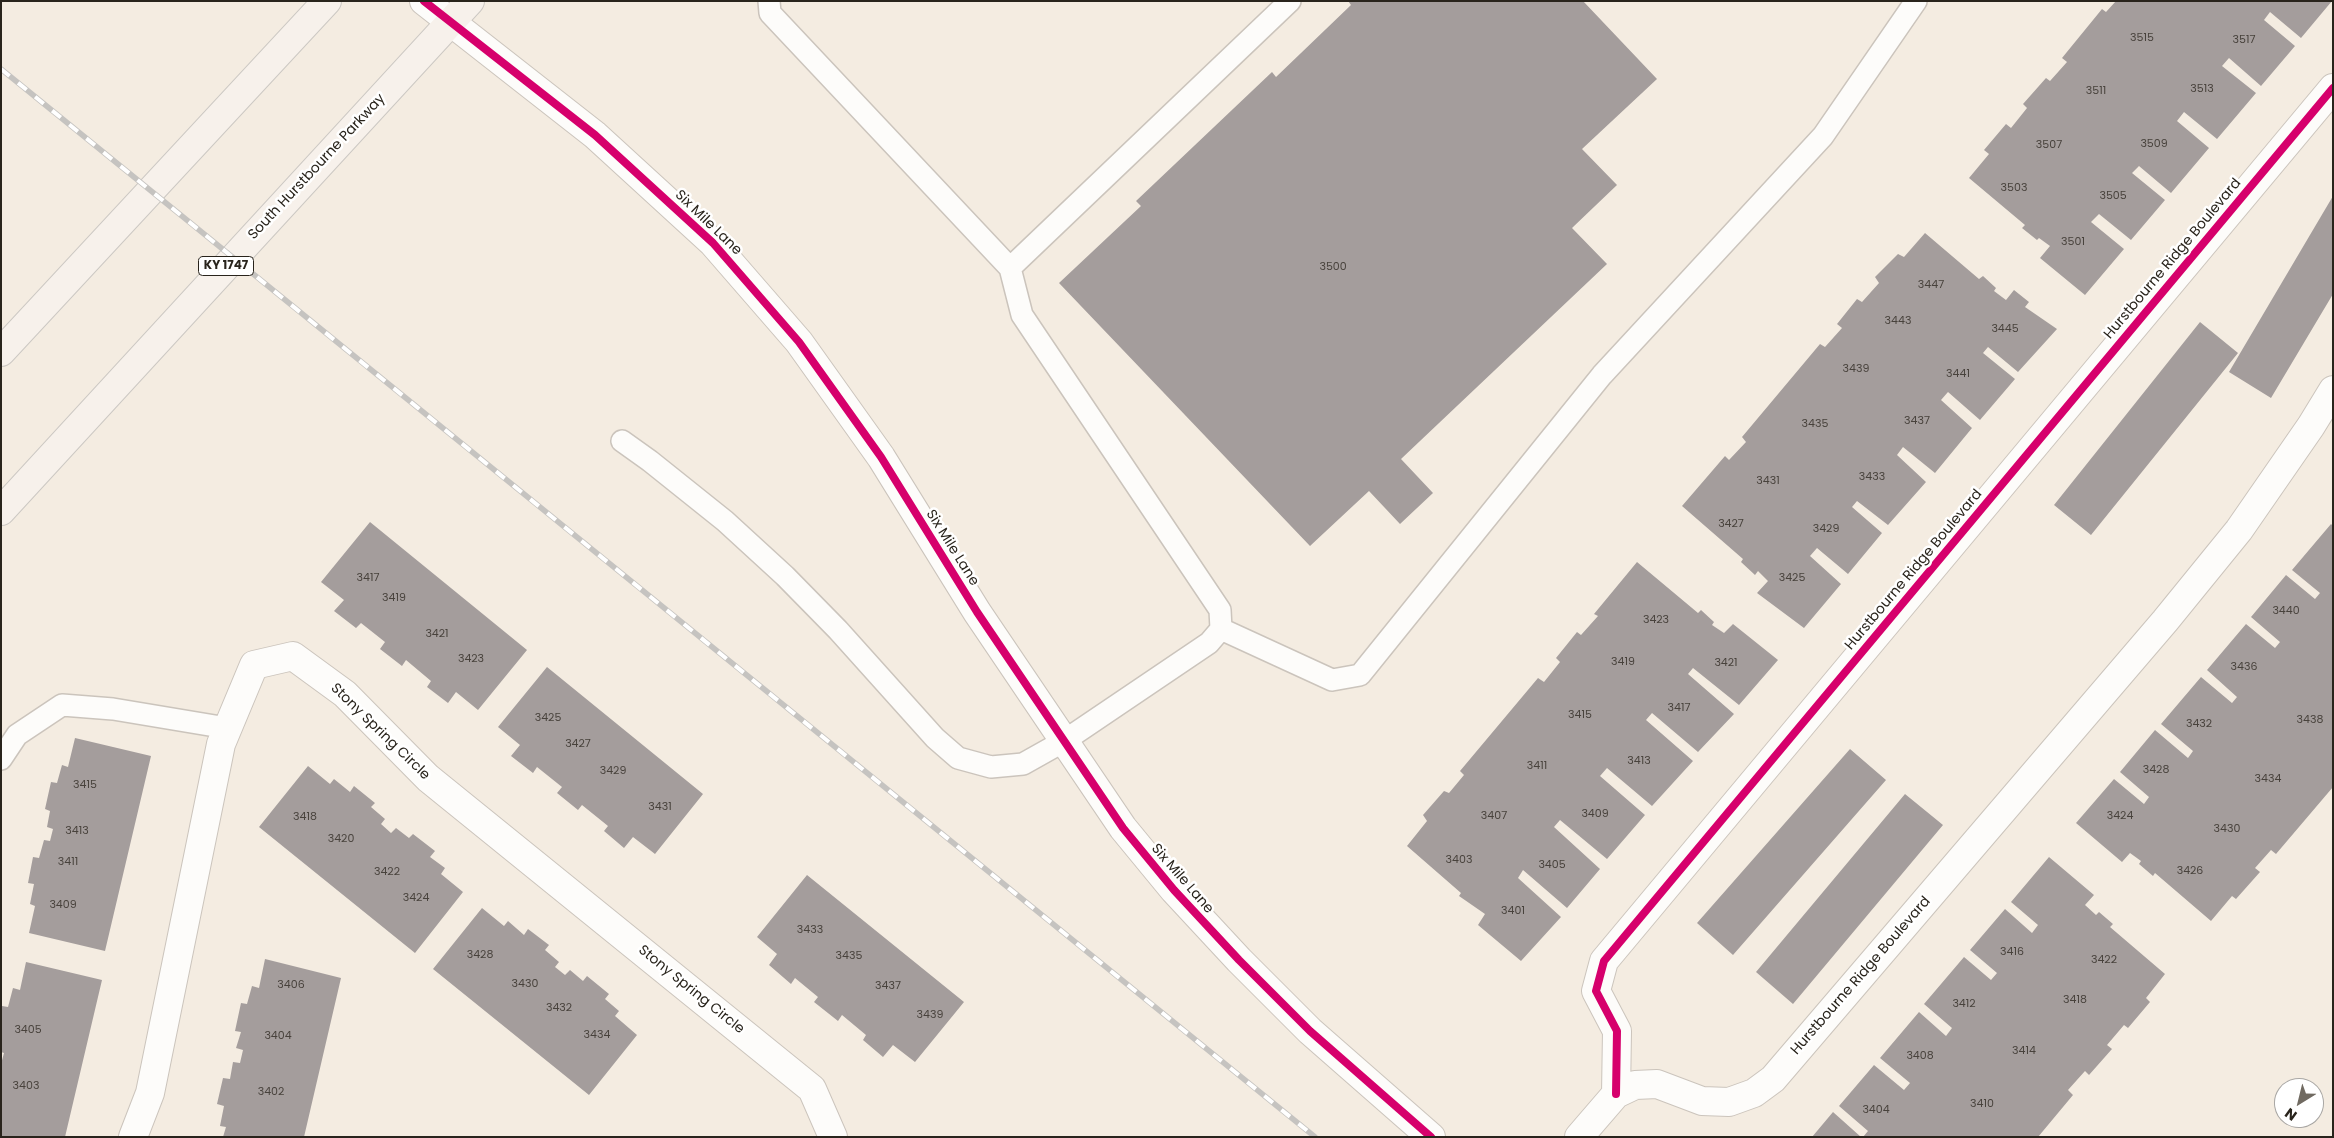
<!DOCTYPE html>
<style>
body{margin:0}
#map{position:relative;width:2334px;height:1138px;overflow:hidden;background:#f4ece1;font-family:Poppins,sans-serif}
canvas{display:block}
.frame{position:absolute;inset:0;border:2px solid #29241c;pointer-events:none}
.north{position:absolute;left:2274px;top:1078px;width:50px;height:50px;box-sizing:border-box;background:#fff;border:1px solid #a9a7a4;border-radius:50%;rotate:216deg;font-size:14px;font-weight:700;line-height:20px;text-align:center;color:#29241c}
.north::after{content:'';display:block;margin:auto;width:18px;height:22px;background:#706a61;clip-path:polygon(50% 0,100% 100%,50% 72%,0 100%)}
</style>
<div id="map">
<canvas width="2334" height="1138"></canvas>
<div class="frame"></div>
<div class="north">N</div>
</div>
<script>
const context = document.querySelector('canvas').getContext('2d');
context.lineJoin = 'round';
function paint(path, color) { context.fillStyle = color; context.fill(path, 'evenodd'); }
const poly = rows => new Path2D(rows.map(r => 'M' + r).join(''));
function strokePath(path, color, width, dash) { context.strokeStyle = color; context.lineWidth = width; context.lineCap = dash ? 'butt' : 'round'; context.setLineDash(dash || []); context.stroke(path); }
function label(font, color, halo, rows, align = 'center') {
  context.font = font + ' Poppins,sans-serif'; context.lineWidth = 5; context.setLineDash([]); context.textBaseline = 'middle'; context.strokeStyle = halo; context.fillStyle = color; for (const [text, x, y, turn = 0] of rows) {
    context.save(); context.translate(x, y); context.rotate((+turn || 0) * Math.PI / 180); context.textAlign = isNaN(turn) ? turn : align; if (halo) context.strokeText(text, 0, 0); context.fillText(text, 0, 0); context.restore();
  }
}
paint(poly([
 [1348,1,1583,1,1657,79,1582,149,1617,185,1572,228,1607,264,1401,459,1433,493,1400,524,1369,491,1310,546,1059,283,1141,206,1136,201,1272,72,1276,77,1351,5],
 [2116,1,2332,1,2301,38,2270,12,2264,20,2295,46,2261,86,2229,58,2222,66,2256,93,2217,139,2184,112,2177,121,2209,148,2171,193,2139,166,2132,173,2165,200,2131,240,2099,214,2091,222,2124,249,2085,295,2040,258,2050,246,2039,238,2037,240,2022,228,2025,225,1969,178,1989,154,1984,150,2006,124,2011,128,2027,108,2023,104,2046,78,2050,81,2067,62,2062,58,2102,9,2106,12],
 [2333,196,2333,294,2271,398,2229,372],
 [1925,233,1979,279,1983,276,1996,288,1994,291,2006,300,2014,290,2029,302,2025,307,2057,329,2018,372,1988,347,1983,353,2015,379,1980,420,1948,392,1941,400,1972,428,1935,473,1903,447,1897,455,1926,482,1888,525,1857,501,1852,507,1882,533,1848,574,1817,548,1810,556,1841,584,1804,628,1757,593,1768,581,1758,571,1755,575,1741,562,1743,559,1682,506,1725,456,1729,460,1746,442,1742,437,1820,344,1825,347,1842,328,1837,324,1857,299,1862,302,1879,283,1875,277,1898,254,1904,257],
 [2200,322,2238,353,2091,535,2054,505],
 [370,522,527,650,478,710,456,692,448,703,427,687,431,681,406,660,402,666,380,649,385,642,361,623,356,628,334,611,344,600,321,582],
 [2331,524,2333,526,2333,787,2276,854,2271,850,2255,868,2260,872,2236,899,2232,896,2211,921,2155,873,2153,876,2139,864,2141,861,2130,853,2122,862,2076,823,2114,779,2144,804,2149,797,2120,772,2155,730,2188,758,2193,751,2161,724,2201,677,2232,703,2237,697,2207,670,2246,624,2275,648,2280,642,2251,617,2286,575,2315,599,2320,593,2292,570],
 [1637,562,1698,613,1701,610,1714,622,1712,625,1724,633,1733,624,1778,660,1739,705,1693,668,1688,674,1734,714,1698,752,1652,713,1646,720,1693,761,1652,806,1607,768,1600,776,1645,815,1607,859,1560,820,1554,827,1600,869,1567,908,1523,870,1518,878,1561,917,1521,961,1478,925,1485,914,1459,896,1461,893,1407,846,1427,821,1423,815,1444,791,1449,793,1464,775,1460,771,1538,678,1544,682,1560,662,1556,658,1577,632,1581,635,1598,616,1594,614],
 [547,667,703,794,655,854,633,837,624,848,604,831,608,826,582,805,578,810,557,793,562,787,537,767,533,773,511,756,520,745,498,727],
 [75,738,151,756,105,951,29,933,35,906,30,904,34,884,28,883,33,857,39,858,44,840,50,841,53,829,47,827,50,811,45,809,51,782,57,783,62,765,68,767],
 [1850,749,1886,780,1733,955,1697,923],
 [308,766,330,784,334,779,350,792,354,786,375,803,371,807,385,819,381,824,391,833,396,828,409,838,413,834,435,851,430,857,445,868,441,874,463,892,415,953,259,827],
 [1905,794,1943,825,1793,1004,1756,972],
 [2049,857,2094,895,2085,905,2096,915,2099,912,2113,924,2110,927,2165,974,2146,998,2150,1002,2128,1028,2124,1025,2107,1045,2112,1049,2089,1075,2085,1071,2068,1090,2073,1095,2038,1137,1863,1137,1868,1131,1839,1106,1874,1065,1904,1090,1910,1083,1880,1058,1919,1012,1946,1036,1952,1028,1924,1004,1964,957,1991,980,1997,973,1970,950,2005,909,2032,933,2038,925,2011,902],
 [807,875,964,1002,915,1062,893,1045,883,1057,863,1040,866,1035,842,1015,838,1021,814,1002,818,997,795,978,791,984,769,965,777,954,757,937],
 [482,908,504,926,508,921,524,935,528,929,549,945,545,950,559,962,555,967,565,975,570,970,583,981,587,976,609,994,605,999,619,1011,615,1016,637,1035,589,1095,433,969],
 [265,959,341,978,304,1137,223,1137,226,1127,220,1126,224,1106,217,1104,223,1078,230,1079,233,1062,240,1063,243,1050,236,1048,241,1032,235,1031,241,1003,247,1004,252,986,259,988],
 [26,962,102,980,65,1137,1,1137,1,1064,4,1053,1,1052,1,1008,2,1006,8,1007,13,988,20,990],
 [1833,1112,1861,1137,1812,1137]
]), '#a49d9c');
const service = poly([
 [769,1,770,13,1010,268],
 [622,441,650,461,725,521,785,576,838,630,935,738,958,758,991,767,1023,764,1064,741,1209,643,1221,629,1220,610,1022,315,1010,268,1290,1],
 [1221,629,1332,680,1360,675,1602,375,1823,136,1916,1],
 [1,759,17,735,62,705,113,709,227,728]
]);
const minor = poly([
 [1616,1094,1617,1031,1596,991,1604,961,2333,88],
 [133,1137,150,1093,221,744,254,665,293,656,345,694,428,778,812,1089,833,1137],
 [1579,1137,1616,1094,1635,1085,1657,1084,1702,1101,1729,1102,1754,1093,1773,1079,2165,621,2239,530,2311,426,2333,390]
]);
const tertiary = poly([
 [424,1,595,135,713,243,799,342,881,457,977,612,1123,828,1174,890,1239,960,1310,1031,1431,1137]
]);
const primary = poly([
 [1,352,327,1],
 [1,511,470,1]
]);
strokePath(service, '#cbc4bc', 24);
strokePath(minor, '#cbc4bc', 30);
strokePath(tertiary, '#cbc4bc', 30);
strokePath(primary, '#ccc8c3', 30);
strokePath(service, '#fdfcfa', 21);
strokePath(minor, '#fdfcfa', 28);
strokePath(tertiary, '#fdfcfa', 28);
strokePath(primary, '#f7f1eb', 28);
const rail = poly([
 [1,69,1315,1137]
]);
strokePath(rail, '#c5c3c0', 5.5);
strokePath(rail, '#fff', 4, [11]);
strokePath(poly([
 [424,1,595,135,713,243,799,342,881,457,977,612,1123,828,1174,890,1239,960,1310,1031,1431,1137],
 [1616,1094,1617,1031,1596,991,1604,961,2333,88]
]), '#d6006c', 8);
label('11px', '#48423c', null, [
 ["3515",2142,38],
 ["3517",2244,40],
 ["3513",2202,89],
 ["3511",2096,91],
 ["3509",2154,144],
 ["3507",2049,145],
 ["3503",2014,188],
 ["3505",2113,196],
 ["3501",2073,242],
 ["3500",1333,267],
 ["3447",1931,285],
 ["3443",1898,321],
 ["3445",2005,329],
 ["3439",1856,369],
 ["3441",1958,374],
 ["3437",1917,421],
 ["3435",1815,424],
 ["3433",1872,477],
 ["3431",1768,481],
 ["3427",1731,524],
 ["3429",1826,529],
 ["3417",368,578],
 ["3425",1792,578],
 ["3419",394,598],
 ["3440",2286,611],
 ["3423",1656,620],
 ["3421",437,634],
 ["3423",471,659],
 ["3419",1623,662],
 ["3421",1726,663],
 ["3436",2244,667],
 ["3417",1679,708],
 ["3415",1580,715],
 ["3425",548,718],
 ["3438",2310,720],
 ["3432",2199,724],
 ["3427",578,744],
 ["3413",1639,761],
 ["3411",1537,766],
 ["3428",2156,770],
 ["3429",613,771],
 ["3434",2268,779],
 ["3415",85,785],
 ["3431",660,807],
 ["3409",1595,814],
 ["3407",1494,816],
 ["3424",2120,816],
 ["3418",305,817],
 ["3430",2227,829],
 ["3413",77,831],
 ["3420",341,839],
 ["3403",1459,860],
 ["3411",68,862],
 ["3405",1552,865],
 ["3426",2190,871],
 ["3422",387,872],
 ["3424",416,898],
 ["3409",63,905],
 ["3401",1513,911],
 ["3433",810,930],
 ["3416",2012,952],
 ["3428",480,955],
 ["3435",849,956],
 ["3422",2104,960],
 ["3430",525,984],
 ["3406",291,985],
 ["3437",888,986],
 ["3418",2075,1000],
 ["3412",1964,1004],
 ["3432",559,1008],
 ["3439",930,1015],
 ["3405",28,1030],
 ["3434",597,1035],
 ["3404",278,1036],
 ["3414",2024,1051],
 ["3408",1920,1056],
 ["3403",26,1086],
 ["3402",271,1092],
 ["3410",1982,1104],
 ["3404",1876,1110]
]);
for (const [x, y, w] of [
 [226,266,55]
]) { const box = new Path2D(); box.roundRect(x - w / 2, y - 9.5, w, 19, 4); context.fillStyle = '#fff'; context.fill(box); strokePath(box, '#29241c', 1); }
label('bold 12px', '#29241c', null, [
 ["KY 1747",226,266]
]);
label('14px', '#29241c', '#fff', [
 ["South Hurstbourne Parkway",317,167,-47],
 ["Six Mile Lane",708,223,44],
 ["Hurstbourne Ridge Boulevard",2173,259,-50],
 ["Six Mile Lane",952,548,58],
 ["Hurstbourne Ridge Boulevard",1914,570,-50],
 ["Stony Spring Circle",380,732,44],
 ["Six Mile Lane",1182,879,49],
 ["Hurstbourne Ridge Boulevard",1861,976,-49],
 ["Stony Spring Circle",691,990,39]
]);
</script>
